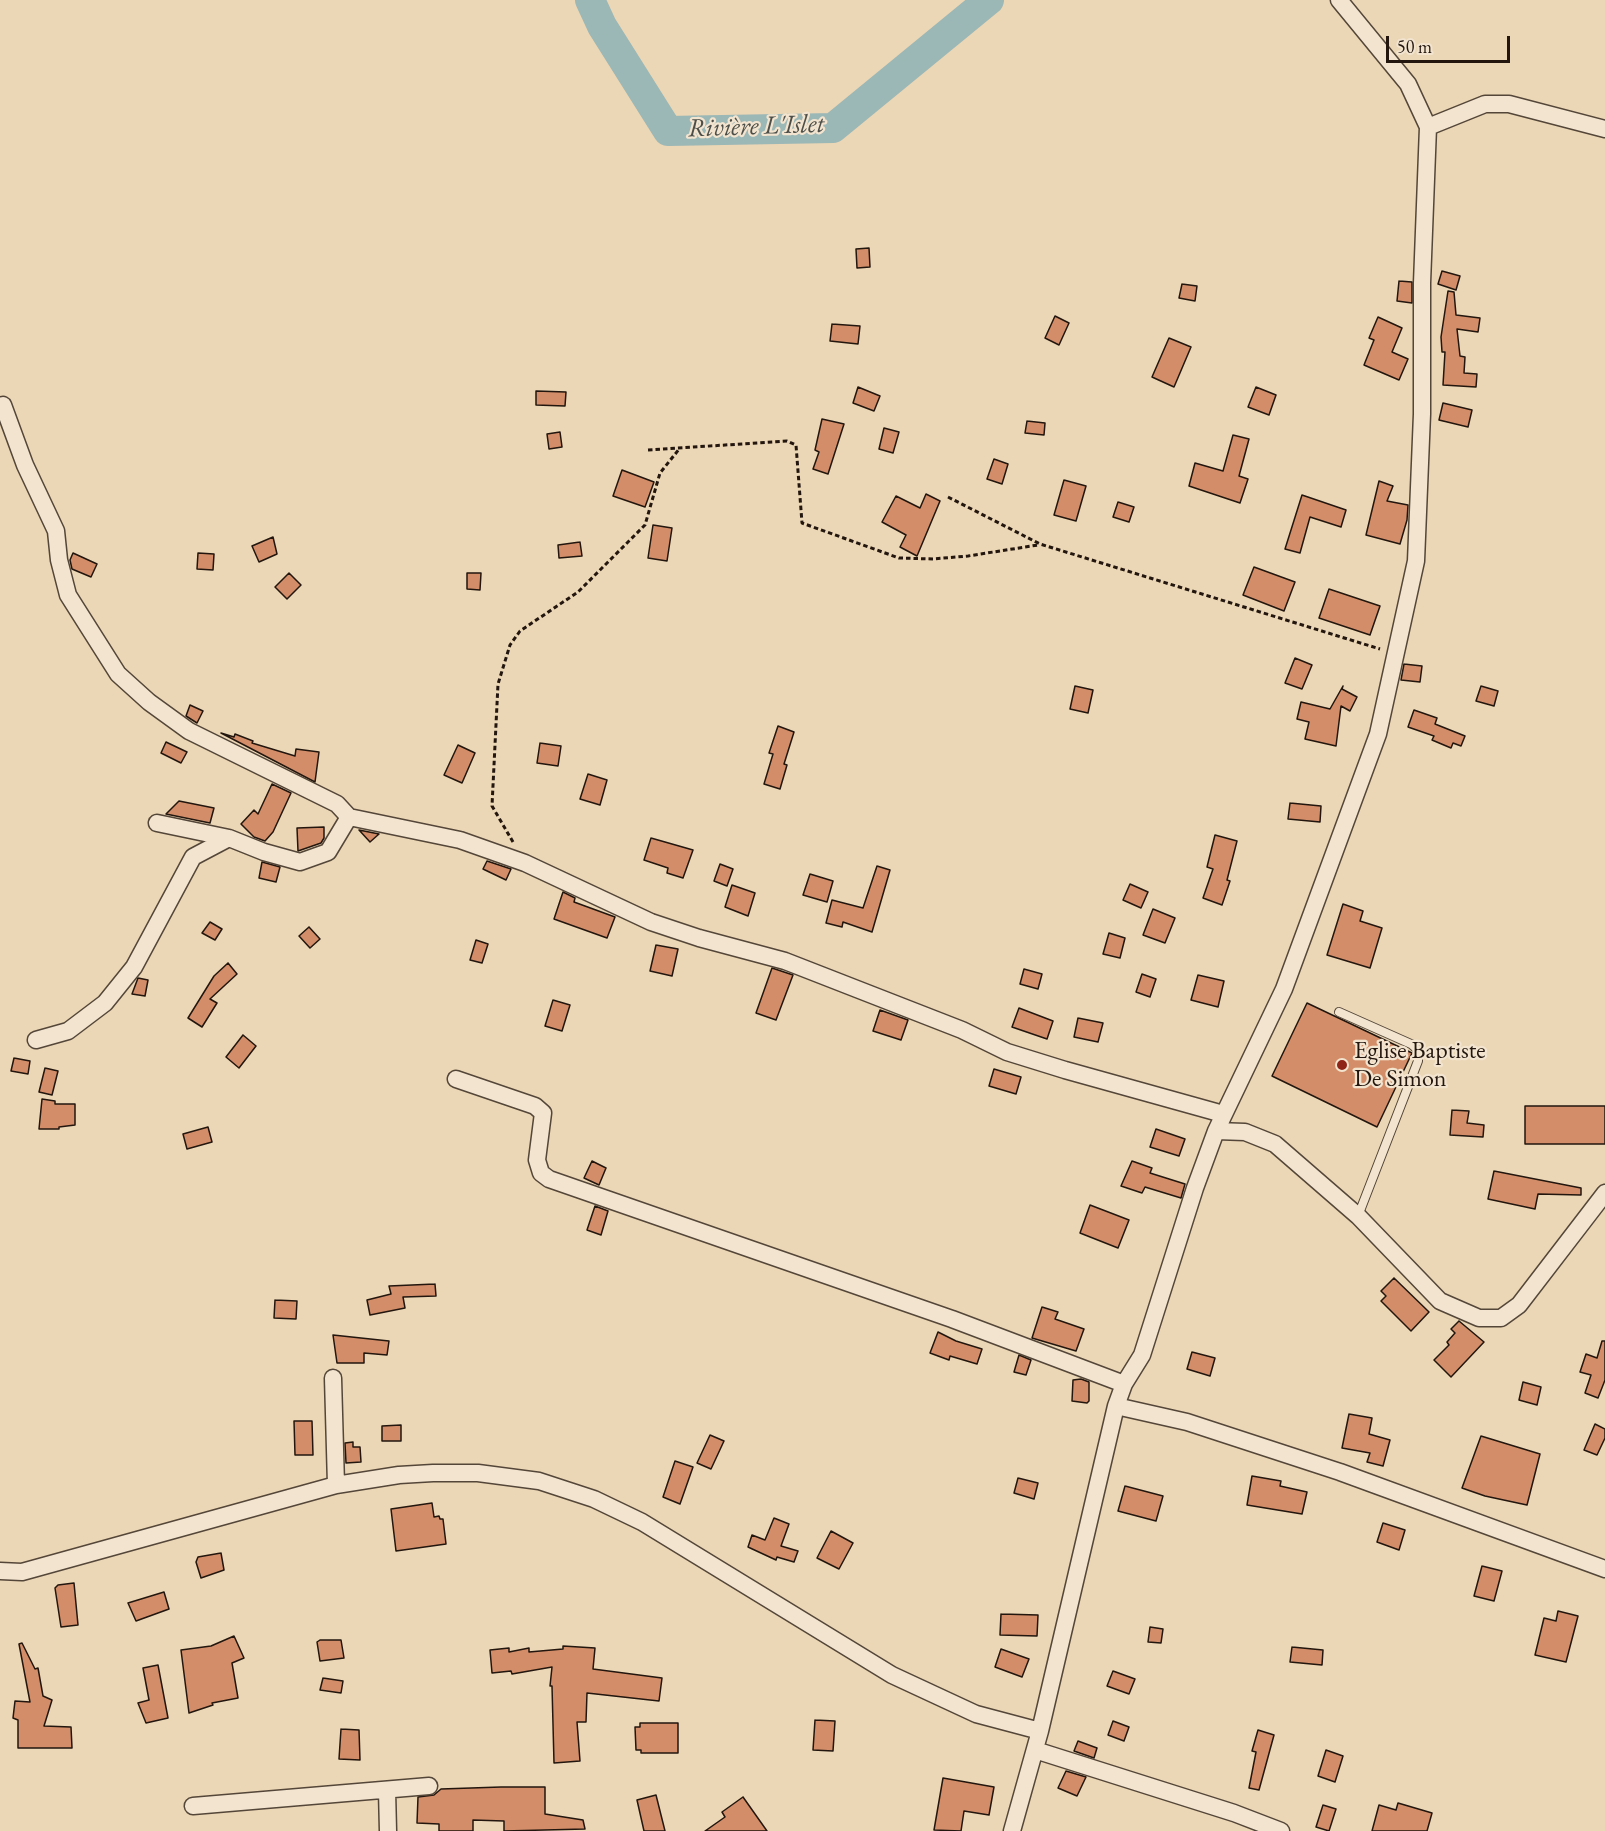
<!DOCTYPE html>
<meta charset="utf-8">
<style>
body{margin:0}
#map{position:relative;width:1605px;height:1831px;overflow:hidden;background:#ebd6b5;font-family:"EB Garamond",serif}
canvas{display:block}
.scale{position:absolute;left:1386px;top:36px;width:124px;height:27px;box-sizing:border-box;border:3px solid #22160e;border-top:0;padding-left:8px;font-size:18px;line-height:21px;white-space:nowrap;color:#22160e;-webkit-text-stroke:4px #f2e4cf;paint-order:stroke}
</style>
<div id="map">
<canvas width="1605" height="1831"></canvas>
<div class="scale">50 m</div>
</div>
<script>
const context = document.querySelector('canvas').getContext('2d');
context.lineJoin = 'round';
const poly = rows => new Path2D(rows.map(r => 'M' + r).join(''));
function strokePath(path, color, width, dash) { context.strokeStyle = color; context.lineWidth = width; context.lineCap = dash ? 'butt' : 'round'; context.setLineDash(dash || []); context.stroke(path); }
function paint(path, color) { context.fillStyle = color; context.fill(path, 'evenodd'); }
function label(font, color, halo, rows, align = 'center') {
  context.font = font + ' "EB Garamond",serif'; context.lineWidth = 4.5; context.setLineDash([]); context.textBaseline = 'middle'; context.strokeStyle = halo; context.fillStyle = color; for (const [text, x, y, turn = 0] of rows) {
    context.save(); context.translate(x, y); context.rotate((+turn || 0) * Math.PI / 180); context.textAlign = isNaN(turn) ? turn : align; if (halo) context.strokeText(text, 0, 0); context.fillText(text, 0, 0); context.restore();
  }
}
strokePath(poly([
 [590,0,602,26,668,131,833,128,989,0]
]), '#9bb7b6', 30);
const building = poly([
 [869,248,870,267,857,268,856,249,869,248],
 [1442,271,1460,276,1456,290,1438,284,1442,271],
 [1399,281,1412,282,1412,303,1397,301,1399,281],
 [1182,284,1197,286,1195,301,1179,298,1182,284],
 [1448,291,1454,292,1456,315,1480,318,1478,332,1457,329,1460,356,1465,357,1464,373,1477,374,1476,387,1443,385,1445,352,1442,352,1441,337,1448,291],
 [1055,316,1069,323,1059,345,1045,338,1055,316],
 [1378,317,1402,328,1392,352,1408,359,1399,380,1364,365,1374,340,1369,338,1378,317],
 [832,324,860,326,858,344,830,341,832,324],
 [1169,338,1191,347,1174,387,1152,377,1169,338],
 [858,387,880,396,874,411,853,403,858,387],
 [1256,387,1276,395,1269,415,1248,407,1256,387],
 [536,391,566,392,565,406,536,405,536,391],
 [1443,403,1472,410,1468,427,1439,420,1443,403],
 [822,419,844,424,828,474,813,469,819,452,815,450,822,419],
 [1027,421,1045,423,1044,435,1025,433,1027,421],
 [884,428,899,432,893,453,879,449,884,428],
 [560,432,562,447,549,449,547,434,560,432],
 [1233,435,1249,439,1239,476,1248,479,1240,503,1189,486,1195,463,1223,471,1233,435],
 [994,459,1008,464,1002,484,987,479,994,459],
 [622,470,654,482,645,507,613,496,622,470],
 [1064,480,1086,486,1076,521,1054,515,1064,480],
 [1379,481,1393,486,1387,501,1408,505,1407,520,1400,544,1366,535,1379,481],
 [926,494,940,501,917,556,900,547,906,535,882,522,896,496,920,508,926,494],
 [1302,495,1346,510,1341,527,1310,517,1300,553,1285,549,1302,495],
 [1118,502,1134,507,1129,522,1113,517,1118,502],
 [653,525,672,528,667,561,648,558,653,525],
 [273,537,277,554,259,562,252,546,273,537],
 [580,542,582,556,559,558,558,545,580,542],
 [73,553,97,564,91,577,72,569,70,560,73,553],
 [198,553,214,554,213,570,197,569,198,553],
 [1254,567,1295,582,1284,611,1243,595,1254,567],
 [289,573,301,585,287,599,275,587,289,573],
 [467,573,481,573,480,590,467,589,467,573],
 [1329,589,1380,606,1370,635,1319,618,1329,589],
 [1295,658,1312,665,1302,689,1285,683,1295,658],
 [1404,664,1422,666,1420,682,1401,680,1404,664],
 [1075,686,1093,690,1088,713,1070,709,1075,686],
 [1343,686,1342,689,1357,697,1350,711,1341,706,1336,746,1305,739,1309,722,1297,719,1301,702,1330,709,1343,686],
 [1481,686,1498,691,1494,706,1476,701,1481,686],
 [190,705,203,711,197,723,186,716,190,705],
 [1414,710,1437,718,1435,724,1465,736,1461,746,1453,743,1451,748,1432,740,1434,736,1408,727,1414,710],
 [778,726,794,732,784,764,787,765,780,789,764,784,773,754,769,753,778,726],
 [221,733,234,737,235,734,253,741,252,743,295,756,296,749,319,752,315,782,221,733],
 [166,742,187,752,181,763,161,753,166,742],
 [540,743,561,746,558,766,537,763,540,743],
 [458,745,475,753,462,783,444,775,458,745],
 [588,774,607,780,600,805,580,799,588,774],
 [272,784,291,793,273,832,265,841,254,837,241,824,254,810,258,814,272,784],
 [179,801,214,808,210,823,166,814,179,801],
 [1290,803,1321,806,1320,822,1288,819,1290,803],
 [324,827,324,838,321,843,298,851,297,828,324,827],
 [359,830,379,834,370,842,359,830],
 [1215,835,1237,841,1227,880,1230,881,1222,905,1203,898,1213,869,1207,867,1215,835],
 [651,838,693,850,683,878,667,873,668,868,644,860,651,838],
 [487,861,511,869,506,880,483,869,487,861],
 [262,862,280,867,276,882,259,878,262,862],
 [720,864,733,869,727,886,714,881,720,864],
 [877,866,890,870,872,932,843,922,842,927,826,923,832,900,863,908,877,866],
 [810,874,833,881,827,902,803,895,810,874],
 [1130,884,1148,892,1141,908,1123,900,1130,884],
 [732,885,755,893,748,916,725,907,732,885],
 [563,892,575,898,574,902,615,917,607,938,554,919,563,892],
 [1343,904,1363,911,1360,921,1382,928,1370,968,1327,955,1343,904],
 [1153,909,1175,918,1165,943,1143,935,1153,909],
 [210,922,222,929,215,940,202,933,210,922],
 [309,927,320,939,310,948,299,936,309,927],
 [1109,933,1125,938,1120,958,1103,954,1109,933],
 [476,940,488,944,482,963,470,960,476,940],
 [656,945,678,949,672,976,650,971,656,945],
 [228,963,237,974,210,999,217,1003,202,1027,188,1018,214,976,228,963],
 [772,968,793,975,776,1020,756,1013,772,968],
 [1024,969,1042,974,1038,989,1020,984,1024,969],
 [1142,974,1156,979,1150,997,1136,992,1142,974],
 [1198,975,1224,981,1218,1007,1191,1000,1198,975],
 [138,978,148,980,145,996,132,994,138,978],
 [553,1000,570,1005,562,1031,545,1026,553,1000],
 [1307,1003,1412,1053,1377,1127,1272,1076,1307,1003],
 [1019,1008,1053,1021,1047,1039,1012,1027,1019,1008],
 [880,1010,908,1020,901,1040,873,1031,880,1010],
 [1078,1018,1103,1023,1098,1042,1074,1037,1078,1018],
 [243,1035,256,1046,239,1068,226,1057,243,1035],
 [14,1058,30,1061,28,1074,11,1071,14,1058],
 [45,1068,58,1071,52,1095,39,1092,45,1068],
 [994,1069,1021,1077,1016,1094,989,1086,994,1069],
 [42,1099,55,1101,55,1104,75,1104,75,1125,59,1127,59,1129,39,1129,42,1099],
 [1525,1106,1605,1106,1605,1144,1525,1144,1525,1106],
 [1452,1110,1469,1111,1467,1123,1484,1125,1483,1137,1450,1135,1452,1110],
 [208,1127,212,1142,187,1149,183,1134,208,1127],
 [1156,1129,1185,1139,1179,1156,1150,1147,1156,1129],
 [592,1161,606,1168,599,1185,584,1178,592,1161],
 [1132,1161,1152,1168,1150,1173,1185,1184,1181,1198,1145,1187,1142,1193,1121,1186,1132,1161],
 [1494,1171,1581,1188,1581,1195,1538,1194,1535,1209,1488,1199,1494,1171],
 [1090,1205,1129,1220,1118,1248,1080,1233,1090,1205],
 [595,1206,608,1211,601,1235,587,1230,595,1206],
 [1394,1278,1429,1312,1411,1331,1381,1301,1386,1296,1381,1291,1394,1278],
 [435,1284,436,1296,403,1297,405,1308,370,1315,367,1300,391,1294,389,1286,435,1284],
 [275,1300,297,1301,296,1319,274,1318,275,1300],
 [1042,1307,1058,1312,1055,1319,1084,1329,1076,1351,1032,1338,1042,1307],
 [1459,1321,1484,1342,1451,1377,1434,1360,1449,1345,1447,1342,1455,1333,1451,1329,1459,1321],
 [938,1332,956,1341,982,1349,977,1364,950,1356,949,1360,930,1353,938,1332],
 [333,1335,389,1341,387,1355,364,1353,364,1363,337,1363,333,1335],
 [1602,1341,1605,1341,1605,1380,1598,1398,1585,1393,1591,1375,1580,1372,1586,1354,1597,1358,1602,1341],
 [1192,1352,1215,1358,1210,1376,1187,1369,1192,1352],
 [1019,1355,1031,1360,1026,1375,1014,1372,1019,1355],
 [1081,1379,1089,1382,1089,1401,1087,1403,1072,1401,1073,1380,1081,1379],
 [1523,1382,1541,1387,1537,1405,1519,1400,1523,1382],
 [1349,1414,1372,1418,1369,1434,1390,1440,1383,1466,1367,1462,1370,1453,1342,1448,1349,1414],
 [294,1421,312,1421,313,1455,295,1455,294,1421],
 [1595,1424,1605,1429,1605,1438,1597,1455,1584,1450,1595,1424],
 [401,1425,401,1441,382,1441,382,1426,401,1425],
 [710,1435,724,1441,711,1469,697,1463,710,1435],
 [1481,1436,1540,1454,1527,1505,1485,1496,1462,1488,1481,1436],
 [353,1442,353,1447,360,1447,361,1462,346,1463,345,1443,353,1442],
 [675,1461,693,1467,680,1504,663,1497,675,1461],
 [1252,1476,1281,1481,1280,1486,1307,1492,1302,1514,1247,1505,1252,1476],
 [1018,1478,1038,1483,1034,1499,1014,1493,1018,1478],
 [1125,1486,1163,1496,1156,1521,1118,1511,1125,1486],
 [432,1503,434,1517,439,1516,440,1519,443,1519,446,1544,396,1551,391,1509,432,1503],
 [774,1518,789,1524,781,1546,798,1551,794,1562,777,1557,776,1560,748,1547,752,1535,765,1540,774,1518],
 [1383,1523,1405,1530,1399,1550,1377,1542,1383,1523],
 [831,1531,853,1543,839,1569,817,1558,831,1531],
 [221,1553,224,1570,201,1578,196,1562,198,1557,221,1553],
 [1482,1566,1502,1571,1494,1601,1474,1596,1482,1566],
 [74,1583,78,1625,61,1627,55,1588,58,1585,74,1583],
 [164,1592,169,1609,136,1621,128,1603,164,1592],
 [1558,1611,1578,1616,1566,1662,1535,1655,1544,1618,1556,1621,1558,1611],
 [1001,1614,1038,1615,1037,1636,1000,1635,1001,1614],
 [1150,1627,1163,1629,1161,1643,1148,1642,1150,1627],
 [234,1636,244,1658,232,1663,238,1698,212,1703,213,1705,189,1713,181,1650,211,1646,234,1636],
 [320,1640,341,1640,344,1658,320,1661,317,1642,320,1640],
 [22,1643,35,1669,38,1668,43,1696,52,1700,44,1726,71,1727,72,1748,18,1748,18,1720,13,1718,15,1701,30,1702,19,1644,22,1643],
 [563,1646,595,1648,593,1669,662,1678,659,1701,587,1693,586,1722,577,1722,580,1761,554,1763,552,1686,550,1686,552,1667,512,1674,511,1671,492,1673,490,1650,509,1648,509,1652,529,1648,529,1652,563,1649,563,1646],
 [1292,1647,1323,1650,1322,1665,1290,1662,1292,1647],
 [1001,1649,1029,1659,1022,1677,995,1667,1001,1649],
 [158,1665,168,1718,146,1723,138,1703,149,1700,143,1668,158,1665],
 [1113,1671,1135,1679,1129,1694,1107,1686,1113,1671],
 [323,1678,343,1681,341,1693,320,1690,323,1678],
 [815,1720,835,1721,833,1751,813,1750,815,1720],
 [1113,1721,1129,1727,1124,1741,1108,1735,1113,1721],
 [640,1723,678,1723,678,1753,641,1753,641,1750,636,1750,635,1727,640,1727,640,1723],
 [341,1729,359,1730,360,1760,339,1759,341,1729],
 [1258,1730,1274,1735,1259,1790,1249,1788,1256,1752,1252,1751,1258,1730],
 [1078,1741,1097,1748,1094,1758,1074,1751,1078,1741],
 [1326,1750,1343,1756,1335,1782,1318,1776,1326,1750],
 [1066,1771,1086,1777,1077,1796,1058,1788,1066,1771],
 [943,1778,994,1787,989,1815,964,1811,961,1831,934,1830,943,1778],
 [501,1787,545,1787,545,1814,583,1820,585,1829,504,1831,504,1821,473,1820,473,1831,439,1831,439,1824,417,1823,418,1797,434,1795,441,1789,501,1787],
 [656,1795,665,1831,644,1831,637,1800,656,1795],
 [743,1797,767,1831,705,1831,725,1817,722,1812,743,1797],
 [1398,1803,1432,1813,1427,1831,1372,1831,1379,1805,1396,1810,1398,1803],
 [1323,1805,1336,1809,1329,1831,1316,1827,1323,1805]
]);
paint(building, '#d38e69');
strokePath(building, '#22160e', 1.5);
const service = poly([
 [1339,1012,1411,1044,1418,1050,1418,1061,1358,1216]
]);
const minor = poly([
 [1428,127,1485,104,1509,104,1605,129],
 [3,405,25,465,56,531,59,560,68,595,118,674,149,702,189,731,337,804,349,817],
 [157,823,229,838,264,852,300,862,328,852,349,817,460,840,525,863,651,922,699,938,785,961,962,1030,1007,1052,1065,1070,1223,1114],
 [36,1040,68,1031,105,1003,134,967,193,857,229,838],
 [456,1079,535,1106,543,1113,537,1160,541,1173,549,1179,952,1319,1124,1384],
 [1216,1131,1245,1132,1275,1144,1358,1216,1440,1301,1479,1318,1501,1318,1519,1305,1605,1193],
 [333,1378,336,1485],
 [1116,1406,1187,1422,1340,1472,1605,1569],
 [0,1571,22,1572,336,1485,399,1475,433,1473,478,1473,539,1481,594,1499,642,1522,892,1675,976,1714,1040,1731],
 [1035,1750,1234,1813,1281,1831],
 [387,1790,388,1831],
 [193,1806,429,1786],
 [1012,1831,1040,1731,1116,1406,1124,1384,1142,1355,1195,1188,1216,1131,1284,989,1378,734,1416,561,1422,414,1422,283,1428,127,1408,84,1339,0]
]);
strokePath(service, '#544638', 10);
strokePath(minor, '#544638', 19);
strokePath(poly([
 [648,450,787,441,796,445,802,523,899,558,933,559,968,556,1038,545],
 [948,497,1040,544,1380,649],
 [513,842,492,806,498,684,510,645,520,631,578,592,645,525,660,473,680,448]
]), '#22160e', 3, [4.5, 3]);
strokePath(service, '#f2e4cf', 8);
strokePath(minor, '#f2e4cf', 16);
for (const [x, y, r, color] of [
 [1342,1065,6,"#8f2418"]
]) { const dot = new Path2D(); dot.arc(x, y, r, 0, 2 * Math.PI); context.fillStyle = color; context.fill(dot); strokePath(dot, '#f2e4cf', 2); }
label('24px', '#22160e', '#f2e4cf', [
 ["Eglise Baptiste",1354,1051],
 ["De Simon",1354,1079]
], 'left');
label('italic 26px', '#4c4e49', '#f2e4cf', [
 ["Rivière L'Islet",756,127,-2]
]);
</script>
